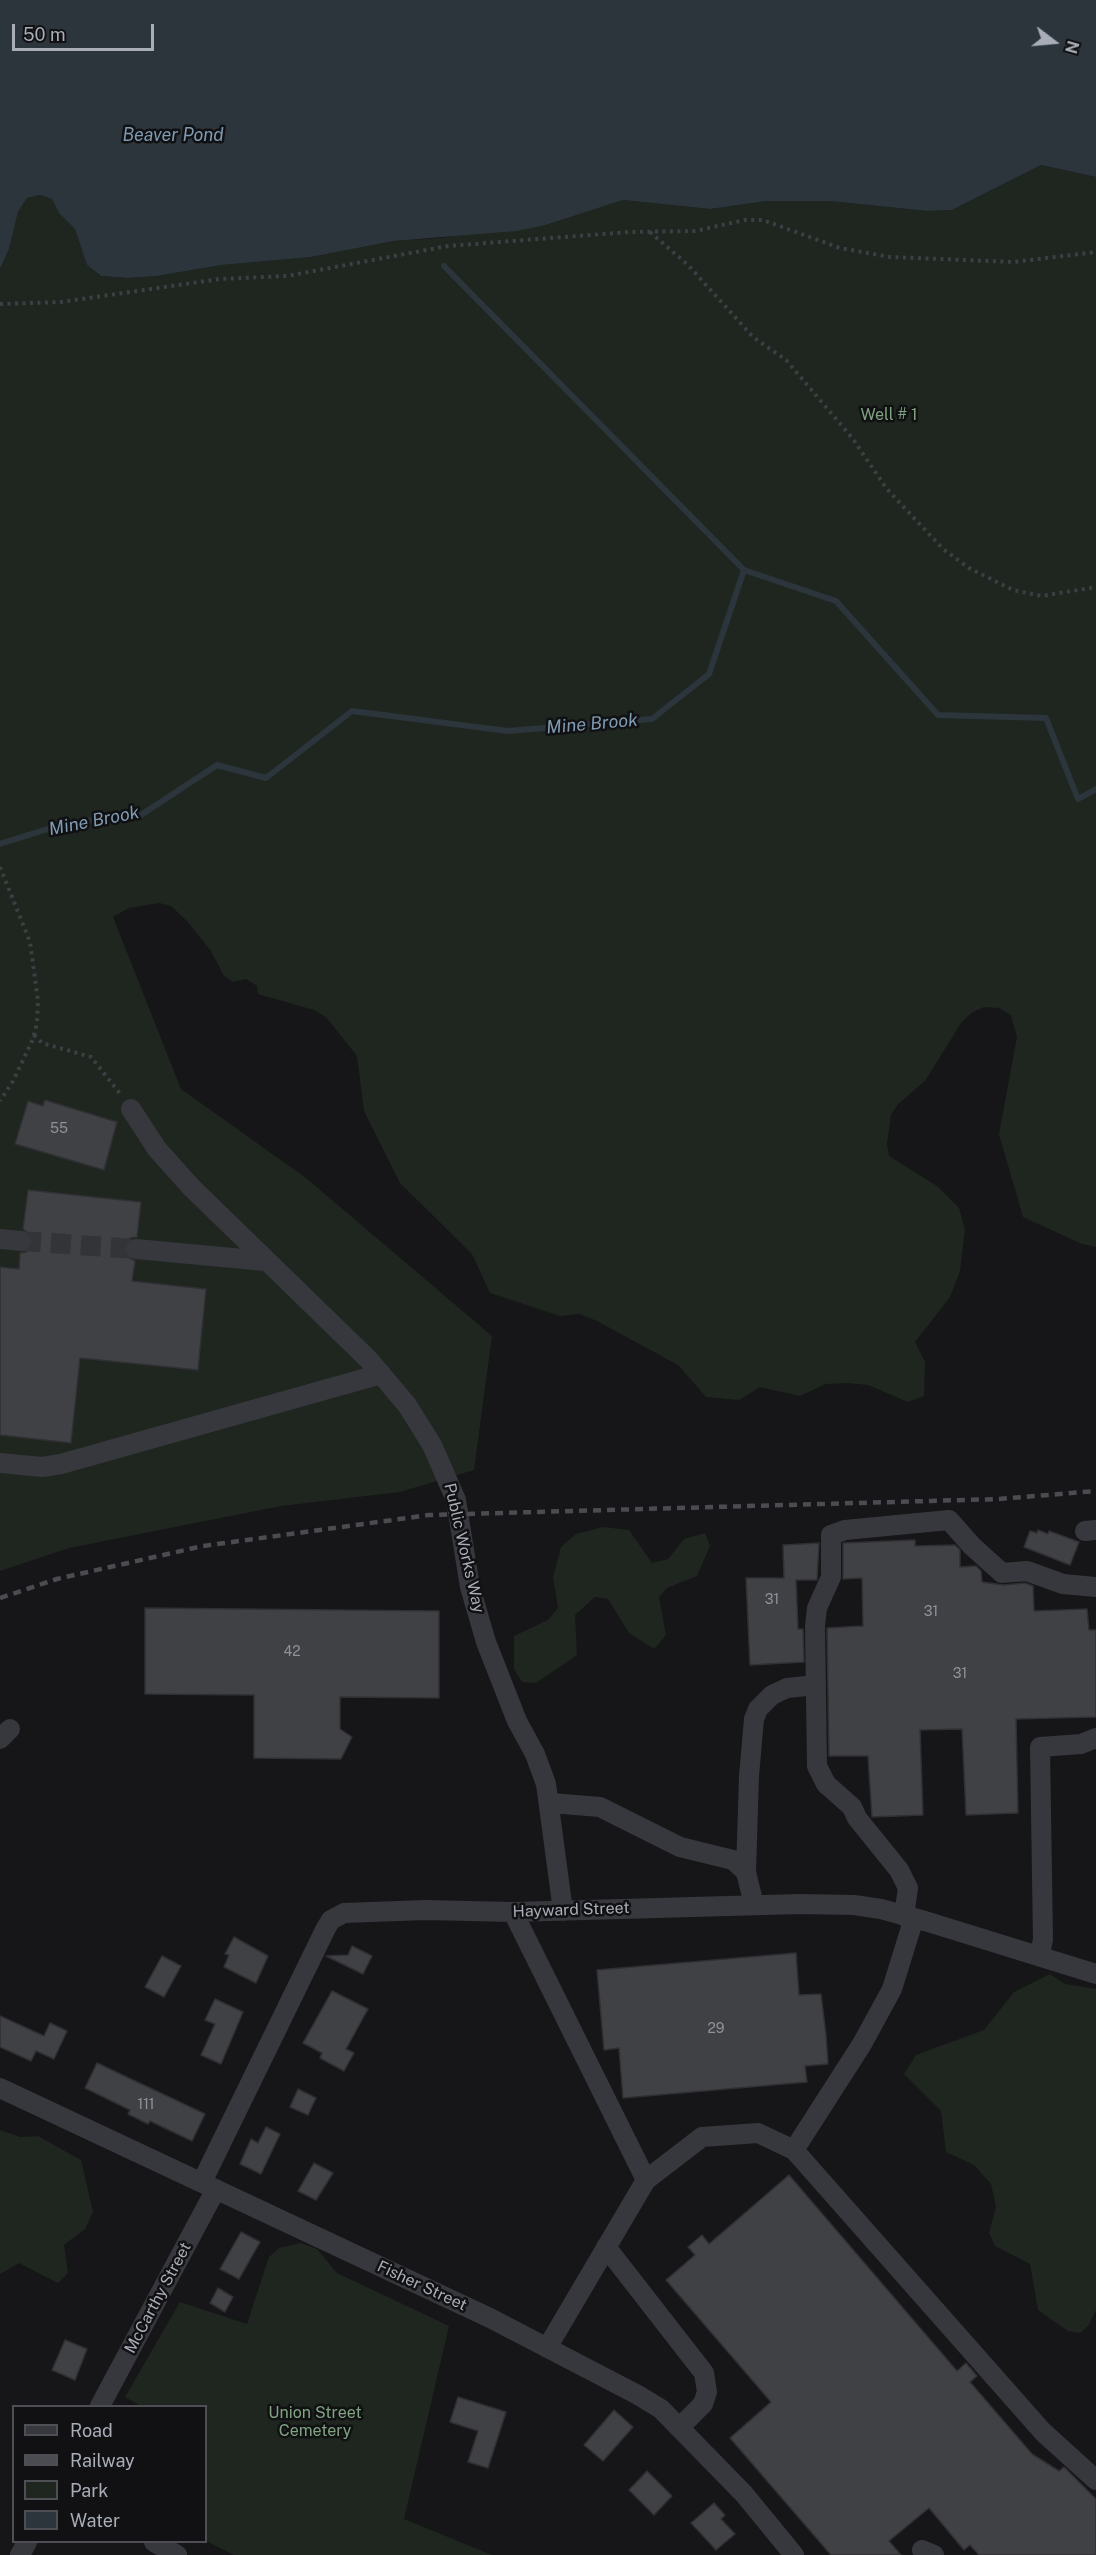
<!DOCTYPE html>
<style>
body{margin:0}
#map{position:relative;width:1096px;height:2555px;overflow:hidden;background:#161618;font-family:"Public Sans",sans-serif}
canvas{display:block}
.legend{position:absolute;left:12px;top:2405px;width:195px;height:138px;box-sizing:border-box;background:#111113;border:2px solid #4d4f55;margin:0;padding:8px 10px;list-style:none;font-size:18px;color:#a8adb8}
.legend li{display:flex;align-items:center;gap:12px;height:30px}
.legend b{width:30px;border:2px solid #4d4f55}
.north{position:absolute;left:1024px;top:12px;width:60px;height:60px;-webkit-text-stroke:4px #111113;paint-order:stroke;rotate:106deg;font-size:16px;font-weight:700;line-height:24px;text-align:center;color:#a8adb8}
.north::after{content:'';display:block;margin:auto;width:21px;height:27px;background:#a8adb8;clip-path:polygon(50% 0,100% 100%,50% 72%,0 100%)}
.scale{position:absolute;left:12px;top:24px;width:142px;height:27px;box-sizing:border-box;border:3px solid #a8adb8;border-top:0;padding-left:8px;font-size:18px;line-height:21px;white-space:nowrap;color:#a8adb8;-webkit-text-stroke:4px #111113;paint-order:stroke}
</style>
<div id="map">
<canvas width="1096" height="2555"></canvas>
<ul class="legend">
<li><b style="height:8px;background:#37383d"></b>Road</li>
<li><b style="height:8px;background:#4a4c52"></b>Railway</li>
<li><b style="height:16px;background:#1e261f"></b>Park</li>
<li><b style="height:16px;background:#2c353c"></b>Water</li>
</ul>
<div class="north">N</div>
<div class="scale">50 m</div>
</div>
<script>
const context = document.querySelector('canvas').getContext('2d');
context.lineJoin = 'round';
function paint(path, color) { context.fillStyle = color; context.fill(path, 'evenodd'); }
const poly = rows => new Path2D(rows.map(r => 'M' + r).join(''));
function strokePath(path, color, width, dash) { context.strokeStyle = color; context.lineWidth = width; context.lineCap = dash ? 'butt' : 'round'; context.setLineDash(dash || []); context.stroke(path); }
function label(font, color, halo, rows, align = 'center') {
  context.font = font + ' "Public Sans",sans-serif'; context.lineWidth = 5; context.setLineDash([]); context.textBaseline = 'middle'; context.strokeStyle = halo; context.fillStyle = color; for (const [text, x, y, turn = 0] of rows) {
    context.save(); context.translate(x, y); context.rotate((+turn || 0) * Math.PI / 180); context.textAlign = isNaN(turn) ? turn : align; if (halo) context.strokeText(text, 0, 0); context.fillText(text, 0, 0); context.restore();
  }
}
paint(poly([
 [1041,165,1096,177,1096,1247,1082,1244,1023,1217,999,1134,1017,1037,1011,1015,999,1008,984,1007,971,1013,961,1023,925,1081,898,1104,891,1115,887,1144,889,1156,937,1186,959,1208,965,1229,960,1271,950,1297,915,1342,925,1362,924,1396,908,1402,868,1385,847,1383,826,1384,800,1396,760,1387,739,1400,706,1397,678,1365,597,1321,579,1314,560,1316,490,1293,472,1254,400,1183,364,1111,357,1056,326,1017,314,1010,258,994,257,986,246,979,233,982,224,976,211,951,187,921,171,906,159,903,129,908,113,917,181,1089,306,1178,492,1336,474,1470,400,1492,281,1506,69,1548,0,1571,0,269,9,249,18,212,27,198,40,195,52,199,59,213,75,229,87,265,100,276,128,278,157,276,222,265,311,257,394,241,439,238,546,225,623,200,710,209,767,201,830,201,927,211,952,210],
 [603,1527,629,1530,652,1563,668,1559,684,1539,705,1533,710,1546,697,1576,667,1588,659,1597,666,1635,654,1649,629,1633,608,1599,595,1597,575,1615,577,1655,536,1683,522,1682,514,1669,514,1636,548,1620,558,1608,553,1577,561,1547,576,1534],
 [1050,1974,1065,1984,1096,1989,1096,2310,1088,2326,1080,2333,1068,2331,1038,2310,1030,2264,995,2246,989,2233,996,2207,991,2184,974,2165,946,2152,941,2111,904,2074,916,2055,984,2030,1014,1992],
 [0,2130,20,2137,38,2136,81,2160,93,2212,85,2229,64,2245,68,2273,58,2283,19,2263,0,2274],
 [301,2243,317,2249,337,2273,449,2326,404,2519,492,2555,234,2555,206,2541,206,2406,141,2406,125,2397,180,2302,247,2324,269,2257,279,2248]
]), '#1e261f');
paint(poly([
 [0,0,1096,0,1096,177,1041,165,952,210,927,211,830,201,767,201,710,209,623,200,546,225,516,231,394,241,311,257,222,265,157,276,128,278,101,276,87,265,75,229,59,213,52,199,40,195,27,198,18,212,9,249,0,269]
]), '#2c353c');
strokePath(poly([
 [444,266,744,570],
 [0,844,67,823,141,815,217,765,266,778,352,711,508,731,652,719,709,674,744,570,836,601,938,715,1046,718,1078,799,1096,789]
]), '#2c353c', 6);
const building = poly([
 [45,1100,117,1122,104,1170,15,1144,28,1101,43,1106,45,1100],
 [28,1190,141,1202,137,1237,130,1238,124,1247,125,1255,135,1261,132,1281,206,1289,198,1370,80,1358,71,1443,0,1435,0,1267,19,1269,20,1253,26,1252,33,1243,32,1236,23,1229,28,1190],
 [1038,1530,1048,1534,1049,1531,1079,1542,1070,1565,1024,1547,1030,1531,1037,1533,1038,1530],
 [915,1540,915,1546,955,1545,960,1550,960,1567,976,1566,981,1571,982,1582,1003,1585,1025,1583,1033,1586,1034,1611,1087,1609,1089,1630,1096,1630,1096,1717,1016,1719,1018,1813,966,1815,962,1729,920,1730,923,1815,872,1817,868,1756,829,1756,827,1628,863,1626,862,1578,843,1579,843,1543,915,1540],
 [819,1543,817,1580,796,1580,798,1629,803,1629,804,1662,750,1665,746,1578,784,1578,783,1545,819,1543],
 [145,1608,439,1611,439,1698,340,1697,340,1729,352,1737,341,1759,254,1758,254,1695,145,1694,145,1608],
 [234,1937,268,1956,256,1983,224,1967,229,1955,225,1954,234,1937],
 [352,1946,372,1956,363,1974,326,1956,348,1955,352,1946],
 [796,1953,799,1995,821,1994,826,2035,828,2064,805,2066,807,2082,623,2098,619,2048,604,2050,597,1970,796,1953],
 [162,1956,181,1966,164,1997,145,1987,162,1956],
 [332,1991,368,2009,346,2049,354,2053,344,2071,320,2058,322,2053,303,2043,332,1991],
 [215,1999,243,2012,221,2064,201,2055,215,2024,205,2020,215,1999],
 [0,2016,44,2036,50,2023,67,2031,54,2059,36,2051,31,2061,0,2047,0,2016],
 [97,2063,205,2114,192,2141,150,2121,148,2124,128,2114,130,2110,85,2088,97,2063],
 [298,2089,316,2098,308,2115,290,2107,298,2089],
 [266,2127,280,2134,261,2174,240,2164,251,2139,258,2143,266,2127],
 [314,2163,333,2173,316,2200,298,2191,314,2163],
 [789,2175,957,2371,966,2363,977,2376,970,2382,1032,2454,1059,2471,1064,2467,1096,2499,1096,2555,979,2555,970,2545,964,2550,929,2508,889,2541,901,2555,831,2555,730,2438,771,2402,666,2280,695,2255,688,2247,702,2235,709,2244,789,2175],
 [241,2232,260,2242,239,2279,220,2269,241,2232],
 [218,2288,233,2297,225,2312,210,2303,218,2288],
 [65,2340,87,2349,75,2380,52,2370,65,2340],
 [458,2397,506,2412,488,2468,468,2462,478,2431,450,2422,458,2397],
 [614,2410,633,2427,603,2461,584,2445,614,2410],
 [647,2471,672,2496,654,2515,629,2490,647,2471],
 [714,2503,725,2515,721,2519,735,2534,716,2550,691,2523,714,2503]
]);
paint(building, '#404145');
strokePath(building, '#303034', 1.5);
strokePath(poly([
 [21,1241,136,1249]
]), '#333438', 20, [20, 10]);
strokePath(poly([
 [650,232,688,265,753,337,786,360,853,439,886,488,943,549,969,568,1013,590,1042,596,1096,587],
 [0,304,61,302,220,279,287,276,448,246,629,232,695,231,745,220,763,220,840,248,890,257,1014,262,1096,252],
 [0,867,30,942,38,1001,37,1023,33,1039,13,1081,0,1101],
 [34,1035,42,1043,91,1057,122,1096]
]), '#3d3f44', 4, [3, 4.5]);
strokePath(poly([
 [131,1109,157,1149,191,1187,369,1360,407,1405,432,1445,456,1500,470,1587,486,1642,517,1721,535,1754,546,1784,563,1911],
 [0,1239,21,1241],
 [136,1249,265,1261],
 [0,1463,42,1467,61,1464,381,1374],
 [1085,1531,1096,1530],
 [0,1739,10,1729],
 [551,1803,600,1807,680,1847,733,1860,746,1872,754,1905],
 [746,1872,749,1776,754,1719,758,1709,772,1695,787,1688,816,1685],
 [513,1912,646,2180],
 [904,1916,908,1888,899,1870,857,1818,852,1807,826,1784,817,1766,815,1626,817,1608,831,1577,831,1535,845,1530,949,1520,972,1546,1002,1573,1027,1571,1063,1584,1096,1587],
 [914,1918,892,1989,862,2044,794,2150,1043,2432,1096,2480],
 [1039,1956,1043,1940,1040,1747,1081,1744,1096,1738],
 [0,2088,490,2318,638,2395,661,2409,744,2494,794,2555],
 [202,2182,326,1928,331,1920,344,1913,426,1910,513,1912,800,1904,854,1905,881,1909,925,1921,1096,1974],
 [606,2247,704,2373,707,2392,703,2404,679,2428],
 [547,2348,646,2180,702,2137,758,2133,794,2150],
 [100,2406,216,2189],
 [154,2542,177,2555],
 [922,2550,934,2555],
 [20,2555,27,2542]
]), '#37383d', 20);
strokePath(poly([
 [0,1598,57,1579,203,1546,429,1515,999,1499,1096,1491]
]), '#4a4c52', 4.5, [8, 6]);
label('14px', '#8e929b', null, [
 ["55",59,1129],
 ["31",772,1600],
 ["31",931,1612],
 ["42",292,1652],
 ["31",960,1674],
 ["29",716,2029],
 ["111",146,2105]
]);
label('16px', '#7fa381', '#111113', [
 ["Well # 1",889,415],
 ["Union Street",315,2413],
 ["Cemetery",315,2431]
]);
label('16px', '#a8adb8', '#111113', [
 ["Public Works Way",464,1548,77],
 ["Hayward Street",571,1910,-2],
 ["Fisher Street",422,2286,25],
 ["McCarthy Street",158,2298,-62]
]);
label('italic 18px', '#7f9bb3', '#111113', [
 ["Beaver Pond",173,135],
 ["Mine Brook",592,724,-5],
 ["Mine Brook",94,821,-11]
]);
</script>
